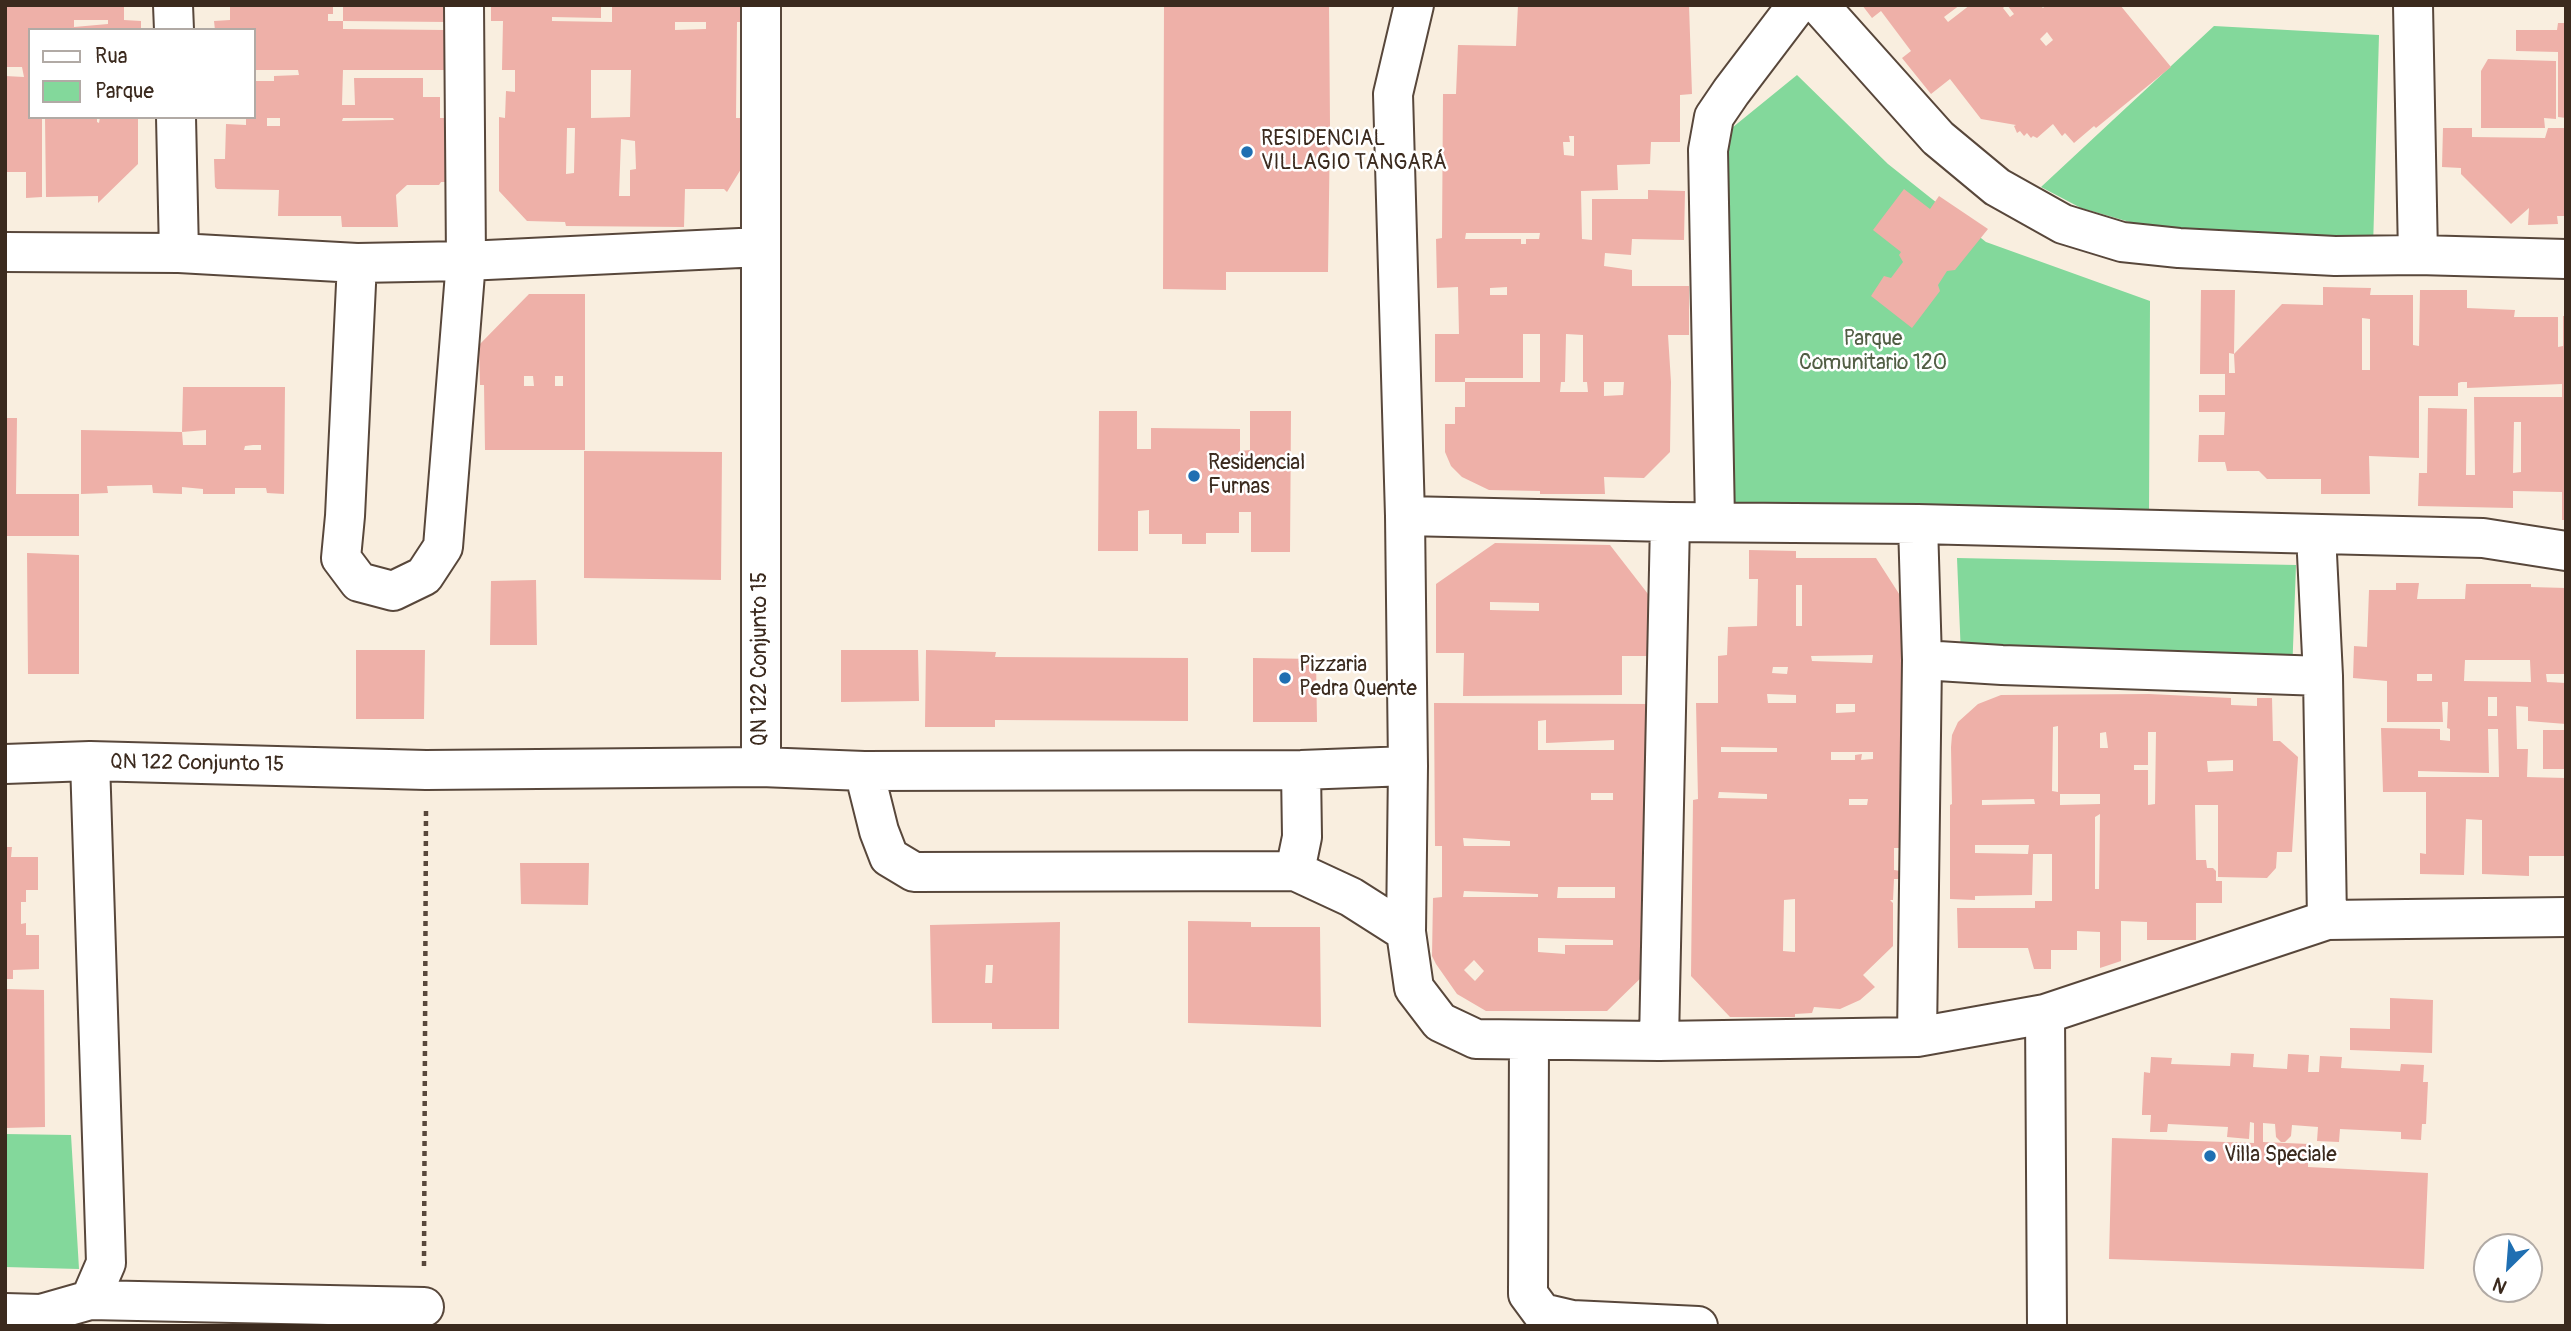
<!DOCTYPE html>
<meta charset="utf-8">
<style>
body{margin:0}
#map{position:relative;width:2571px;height:1331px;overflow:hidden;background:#f9eedf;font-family:Pangolin,sans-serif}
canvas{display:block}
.frame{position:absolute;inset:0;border:7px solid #3b2a1e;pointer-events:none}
.legend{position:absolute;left:28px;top:28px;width:228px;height:91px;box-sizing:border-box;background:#fff;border:2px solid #b1aaa5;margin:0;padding:9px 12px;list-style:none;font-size:21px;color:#3b2a1e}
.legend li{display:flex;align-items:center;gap:14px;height:35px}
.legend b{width:35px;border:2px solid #b1aaa5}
.north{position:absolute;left:2473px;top:1233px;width:70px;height:70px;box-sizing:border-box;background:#fff;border:2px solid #b1aaa5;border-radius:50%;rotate:205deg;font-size:19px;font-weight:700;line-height:28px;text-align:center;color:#3b2a1e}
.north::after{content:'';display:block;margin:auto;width:24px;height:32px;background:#1f6fb2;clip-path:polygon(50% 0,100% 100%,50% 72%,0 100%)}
</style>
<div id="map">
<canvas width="2571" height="1331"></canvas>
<div class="frame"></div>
<ul class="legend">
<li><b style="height:9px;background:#fff"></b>Rua</li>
<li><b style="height:19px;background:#83d89b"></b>Parque</li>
</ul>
<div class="north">N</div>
</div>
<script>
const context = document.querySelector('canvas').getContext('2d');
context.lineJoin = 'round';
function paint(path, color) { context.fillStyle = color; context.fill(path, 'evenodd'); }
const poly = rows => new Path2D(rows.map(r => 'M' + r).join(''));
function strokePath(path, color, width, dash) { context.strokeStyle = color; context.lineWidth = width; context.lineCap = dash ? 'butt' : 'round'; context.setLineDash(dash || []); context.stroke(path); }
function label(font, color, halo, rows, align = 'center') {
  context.font = font + ' Pangolin,sans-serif'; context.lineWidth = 5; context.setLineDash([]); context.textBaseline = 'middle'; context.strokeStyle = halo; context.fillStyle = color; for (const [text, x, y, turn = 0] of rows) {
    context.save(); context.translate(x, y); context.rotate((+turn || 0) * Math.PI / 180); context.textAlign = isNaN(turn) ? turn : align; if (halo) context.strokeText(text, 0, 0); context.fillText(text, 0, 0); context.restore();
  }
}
paint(poly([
 [2214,26,2379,35,2373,248,2182,237,2081,208,2041,187],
 [1797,75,1888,164,1986,242,2150,301,2149,513,1718,508,1722,136],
 [1957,558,2296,565,2292,675,1961,656],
 [5,1134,71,1135,79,1269,5,1267]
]), '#83d89b');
paint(poly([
 [5,5,124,5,124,20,141,21,141,30,30,30,30,117,42,117,42,197,26,198,26,172,5,172,5,76,24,77,22,67,5,67],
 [74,20,108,20,108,24,74,27],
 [230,5,333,5,333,14,328,14,328,21,343,21,343,29,446,30,446,70,343,70,342,105,355,105,354,78,423,78,423,97,440,97,440,118,448,118,448,182,441,182,439,185,407,185,396,195,398,227,342,227,341,216,278,216,279,190,217,189,215,187,214,159,225,159,226,124,246,125,246,117,254,117,254,81,274,81,274,76,299,75,298,70,254,70,254,30,215,30,214,21,230,20],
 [267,118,280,118,280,126,267,126],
 [343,118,393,118,394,120,342,121],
 [343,5,447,5,447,22,343,21],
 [491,5,601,5,601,18,552,17,552,21,612,22,612,5,742,5,742,22,737,22,736,118,741,118,741,169,727,192,724,189,685,189,684,227,566,226,565,222,527,221,499,191,499,117,505,118,506,91,515,92,515,70,502,70,503,21,491,21],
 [675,22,706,22,706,29,675,30],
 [591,70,631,70,630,117,591,118],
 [567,128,575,128,574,173,566,174],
 [621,139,635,141,636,169,630,170,630,196,619,196],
 [1164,5,1329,5,1330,125,1328,272,1226,272,1226,290,1163,289],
 [1518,5,1689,5,1692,94,1680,95,1680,142,1651,142,1650,164,1617,165,1618,190,1581,191,1582,239,1592,240,1592,199,1648,199,1648,190,1685,191,1684,240,1632,239,1631,255,1605,253,1604,266,1632,270,1632,286,1689,286,1689,335,1668,335,1671,382,1670,452,1644,478,1604,477,1605,494,1540,494,1540,491,1489,490,1462,477,1451,466,1445,452,1445,424,1455,424,1455,407,1465,407,1465,382,1540,382,1540,334,1523,334,1523,378,1465,378,1465,382,1435,382,1435,334,1459,334,1458,287,1437,288,1437,286,1436,239,1442,238,1443,94,1456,94,1458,45,1516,46],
 [1569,136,1574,136,1574,156,1564,155,1563,142,1570,142],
 [1466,233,1540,233,1539,239,1526,239,1526,244,1521,244,1521,239,1465,239],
 [1507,287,1507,295,1490,295,1490,288],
 [1566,334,1583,335,1583,382,1587,382,1588,392,1560,392,1561,382,1565,382],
 [1604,382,1624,382,1623,395,1604,396],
 [1862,5,1960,5,1944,17,1948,22,1970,5,2006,5,2003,8,2010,17,2014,14,2007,5,2040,5,2043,8,2046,5,2120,5,2171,67,2096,128,2094,126,2074,143,2065,133,2062,136,2053,124,2037,138,2033,136,2031,138,2027,133,2024,136,2020,131,2017,133,2014,126,2016,125,1981,119,1950,79,1931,94,1902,58,1911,51,1881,11,1872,18],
 [2047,32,2053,40,2046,46,2040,39],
 [2558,23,2566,23,2566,118,2558,117,2558,52,2516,51,2516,30,2557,30],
 [2488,59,2556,61,2556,119,2544,118,2545,128,2481,128,2481,71],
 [45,117,97,117,97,122,99,123,100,117,138,117,138,164,98,203,98,196,46,197],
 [2443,128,2472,128,2472,137,2545,138,2548,128,2566,128,2566,216,2557,216,2558,224,2528,225,2529,208,2511,224,2461,174,2461,168,2442,167],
 [1904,189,1930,209,1939,196,1988,229,1955,270,1947,271,1938,285,1940,291,1912,328,1871,296,1884,276,1891,278,1903,262,1899,255,1901,252,1873,230],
 [2323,287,2371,288,2370,295,2413,295,2413,345,2419,346,2420,290,2467,290,2467,308,2515,310,2514,317,2558,317,2558,347,2563,346,2563,316,2566,316,2566,520,2562,520,2562,492,2513,491,2513,508,2418,506,2419,473,2427,473,2428,408,2467,409,2466,475,2475,475,2474,397,2562,397,2562,384,2467,388,2467,382,2461,382,2458,383,2458,396,2419,396,2419,458,2369,456,2370,494,2321,494,2321,479,2267,479,2259,471,2227,471,2225,462,2198,462,2199,435,2224,435,2225,412,2199,412,2199,395,2225,395,2225,374,2200,374,2201,290,2235,290,2234,354,2229,353,2229,373,2235,373,2234,354,2282,304,2323,305],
 [2362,318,2370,319,2370,370,2362,370],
 [2514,422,2521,422,2521,472,2513,473],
 [529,294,585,294,585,450,485,450,484,385,480,385,479,345],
 [524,376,533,376,534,386,524,386],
 [555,376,563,376,563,386,555,386],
 [183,387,285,387,284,494,267,493,266,488,235,488,235,494,203,494,203,489,182,487,182,494,153,493,152,485,107,486,108,493,81,494,81,430,182,432,183,445,206,445,206,430,182,432],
 [253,445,261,445,261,450,244,450,245,446],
 [1099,411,1137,411,1137,449,1151,449,1151,428,1240,429,1240,451,1250,450,1250,411,1291,411,1290,552,1251,552,1251,512,1239,512,1239,533,1206,533,1206,544,1182,544,1182,534,1149,534,1149,510,1138,511,1138,551,1098,551],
 [5,418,17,418,16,494,79,494,79,536,5,536],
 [584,451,722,452,721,580,584,578],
 [1495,543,1610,545,1648,594,1649,656,1622,656,1622,695,1463,696,1464,653,1436,653,1436,584],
 [1490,602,1539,603,1539,611,1490,610],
 [1749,550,1796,551,1796,558,1876,558,1903,600,1902,848,1894,848,1894,870,1901,871,1902,879,1894,879,1893,900,1890,900,1893,903,1893,946,1863,975,1875,987,1860,1000,1840,1009,1814,1007,1812,1013,1795,1014,1795,1017,1730,1017,1691,976,1693,800,1698,799,1696,703,1718,703,1718,656,1727,655,1728,627,1757,626,1758,579,1749,579],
 [1796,585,1802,585,1802,626,1796,626],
 [1873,655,1872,663,1812,661,1811,656],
 [1773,667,1788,667,1787,674,1772,673],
 [1767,694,1796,695,1796,703,1768,703],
 [1836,704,1855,704,1855,712,1836,713],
 [1721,747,1777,748,1777,752,1721,752],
 [1831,752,1873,752,1873,759,1861,760,1862,754,1855,755,1855,760,1831,760],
 [1719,792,1767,794,1767,799,1718,798],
 [1849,799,1868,799,1867,805,1849,805],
 [1795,899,1795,952,1783,951,1784,900],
 [27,553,79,555,79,674,28,674],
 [536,580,537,645,490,645,491,581],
 [2396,583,2419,583,2417,599,2465,599,2466,584,2531,584,2531,587,2566,588,2566,674,2546,674,2547,682,2566,683,2566,724,2528,721,2528,707,2516,706,2517,749,2528,749,2527,777,2566,778,2566,856,2529,856,2529,876,2482,874,2482,820,2466,819,2464,875,2420,874,2420,853,2426,854,2426,792,2383,792,2381,728,2440,729,2440,740,2450,741,2450,729,2447,728,2448,702,2442,702,2443,722,2387,722,2387,681,2353,678,2354,646,2367,647,2369,590,2396,590],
 [2465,660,2530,660,2531,682,2464,681],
 [2417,674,2432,674,2432,681,2417,681],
 [2488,697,2497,697,2497,716,2488,716],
 [2488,729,2498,729,2499,777,2418,777,2418,771,2489,773],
 [356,650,425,650,424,719,356,719],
 [841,650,918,650,919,701,841,702],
 [926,650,996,652,995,657,1188,658,1188,721,995,720,995,727,925,727],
 [1253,658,1316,659,1317,722,1253,722],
 [2149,694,2231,698,2231,705,2257,706,2257,698,2272,698,2273,741,2280,741,2298,757,2292,852,2277,852,2276,868,2267,878,2218,877,2218,805,2195,805,2196,860,2206,860,2207,868,2213,868,2216,871,2216,881,2222,881,2222,903,2196,903,2196,940,2147,940,2147,922,2121,921,2121,961,2100,968,2100,932,2077,931,2077,950,2051,950,2051,969,2034,969,2028,948,1958,948,1957,908,2035,908,2035,901,2052,901,2052,854,2033,854,2032,895,1975,896,1975,900,1950,899,1950,805,1952,804,1951,747,1952,735,1958,722,1978,704,2001,695],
 [2058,726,2058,792,2052,791,2053,727],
 [2106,732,2108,748,2100,748,2100,733],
 [2148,732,2156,732,2155,804,2148,805,2148,770,2134,770,2134,765,2148,765],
 [2233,760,2233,771,2208,772,2207,761],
 [2060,794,2100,794,2100,804,2060,805],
 [2034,799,2035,804,1982,805,1982,800],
 [2100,814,2099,889,2095,889,2095,817],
 [1975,845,2029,845,2028,854,1975,853],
 [1434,703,1648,704,1647,972,1607,1011,1486,1011,1457,994,1436,964,1432,956,1433,898,1442,897,1442,846,1435,846],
 [1546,720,1546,743,1614,740,1614,750,1538,750,1538,721],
 [1591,793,1613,793,1613,800,1591,800],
 [1463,838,1510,841,1510,846,1464,846],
 [1558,887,1615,887,1615,898,1557,898],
 [1464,891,1538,894,1538,897,1463,897],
 [1538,938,1613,940,1613,945,1565,945,1565,954,1538,952],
 [1474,960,1484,971,1475,981,1464,970],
 [2543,730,2566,730,2566,769,2543,769],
 [5,847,12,847,11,857,38,857,38,890,26,890,26,902,21,902,21,924,26,923,26,935,39,935,39,969,13,970,13,979,5,979],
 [520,863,589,863,588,905,521,904],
 [1188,921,1251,922,1251,927,1320,927,1321,1027,1188,1023],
 [1060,922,1059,1029,992,1029,992,1023,932,1023,930,925],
 [986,965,993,965,992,983,985,983],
 [5,989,44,990,45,1127,5,1128],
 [2390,998,2433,1000,2432,1053,2350,1050,2350,1028,2390,1029],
 [2231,1053,2254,1054,2253,1067,2287,1069,2288,1054,2309,1055,2308,1072,2319,1072,2320,1056,2342,1057,2341,1068,2400,1071,2401,1064,2424,1065,2423,1082,2428,1082,2426,1124,2422,1124,2421,1140,2401,1139,2401,1132,2340,1129,2339,1142,2317,1141,2318,1127,2292,1125,2291,1136,2285,1142,2281,1142,2276,1137,2275,1124,2263,1123,2263,1142,2309,1144,2308,1167,2428,1173,2424,1269,2109,1259,2112,1138,2254,1143,2254,1123,2250,1122,2249,1139,2227,1137,2228,1127,2168,1124,2167,1132,2150,1132,2151,1115,2142,1115,2142,1112,2144,1072,2150,1073,2151,1057,2172,1058,2171,1064,2230,1066]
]), '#eeb0a8');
const minor = poly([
 [173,5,174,30],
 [1414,5,1393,94,1405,516,1408,766,1406,932,1414,988,1440,1022,1476,1039,1659,1041,1917,1037,2045,1014,2327,920,2566,917],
 [1819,5,1938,138,1997,187,2063,224,2122,242,2179,248,2335,256,2418,255,2566,259],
 [2413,5,2418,255],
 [176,117,179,253],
 [5,252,179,253,357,263,466,261,761,247],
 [357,263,345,516,341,558,359,582,393,591,424,576,443,547,466,261,464,5],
 [1405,516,1670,522,1918,524,2483,538,2566,551],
 [1715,521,1708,150,1714,117,1731,92,1797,5],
 [2316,534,2323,676,2327,920],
 [1922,660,2002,665,2323,676],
 [5,764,90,761,426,770,761,767,761,5],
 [761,767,864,771,1301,770,1408,766],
 [864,771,879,831,889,857,914,872,1295,871,1351,897,1406,932],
 [1295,871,1302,837,1301,770],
 [2045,1014,2047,1326],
 [1917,1037,1922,660,1918,524],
 [1529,1041,1528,1294,1542,1313,1572,1320,1698,1326],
 [1659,1041,1670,522],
 [90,1300,424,1307],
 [5,1313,41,1314,90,1300,106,1263,90,761]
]);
strokePath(minor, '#58473b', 42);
strokePath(poly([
 [424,1266,426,809]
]), '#58473b', 4.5, [5, 5]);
strokePath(minor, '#fff', 38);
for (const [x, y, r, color] of [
 [1247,152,7,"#1f6fb2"],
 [1194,476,7,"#1f6fb2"],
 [1285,678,7,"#1f6fb2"],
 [2210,1156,7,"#1f6fb2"]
]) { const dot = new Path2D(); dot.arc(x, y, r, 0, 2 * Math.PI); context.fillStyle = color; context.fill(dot); strokePath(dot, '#fff', 2.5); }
label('21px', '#3b2a1e', '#fff', [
 ["RESIDENCIAL",1261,140],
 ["VILLAGIO TANGARÁ",1261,164],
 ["Residencial",1208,464],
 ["Furnas",1208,488],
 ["Pizzaria",1299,666],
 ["Pedra Quente",1299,690],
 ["Villa Speciale",2224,1156]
], 'left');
label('21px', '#515e44', '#fff', [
 ["Parque",1873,340],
 ["Comunitario 120",1873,364]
]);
label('21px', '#3b2a1e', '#fff', [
 ["QN 122 Conjunto 15",761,659,-90],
 ["QN 122 Conjunto 15",197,764,1]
]);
</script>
